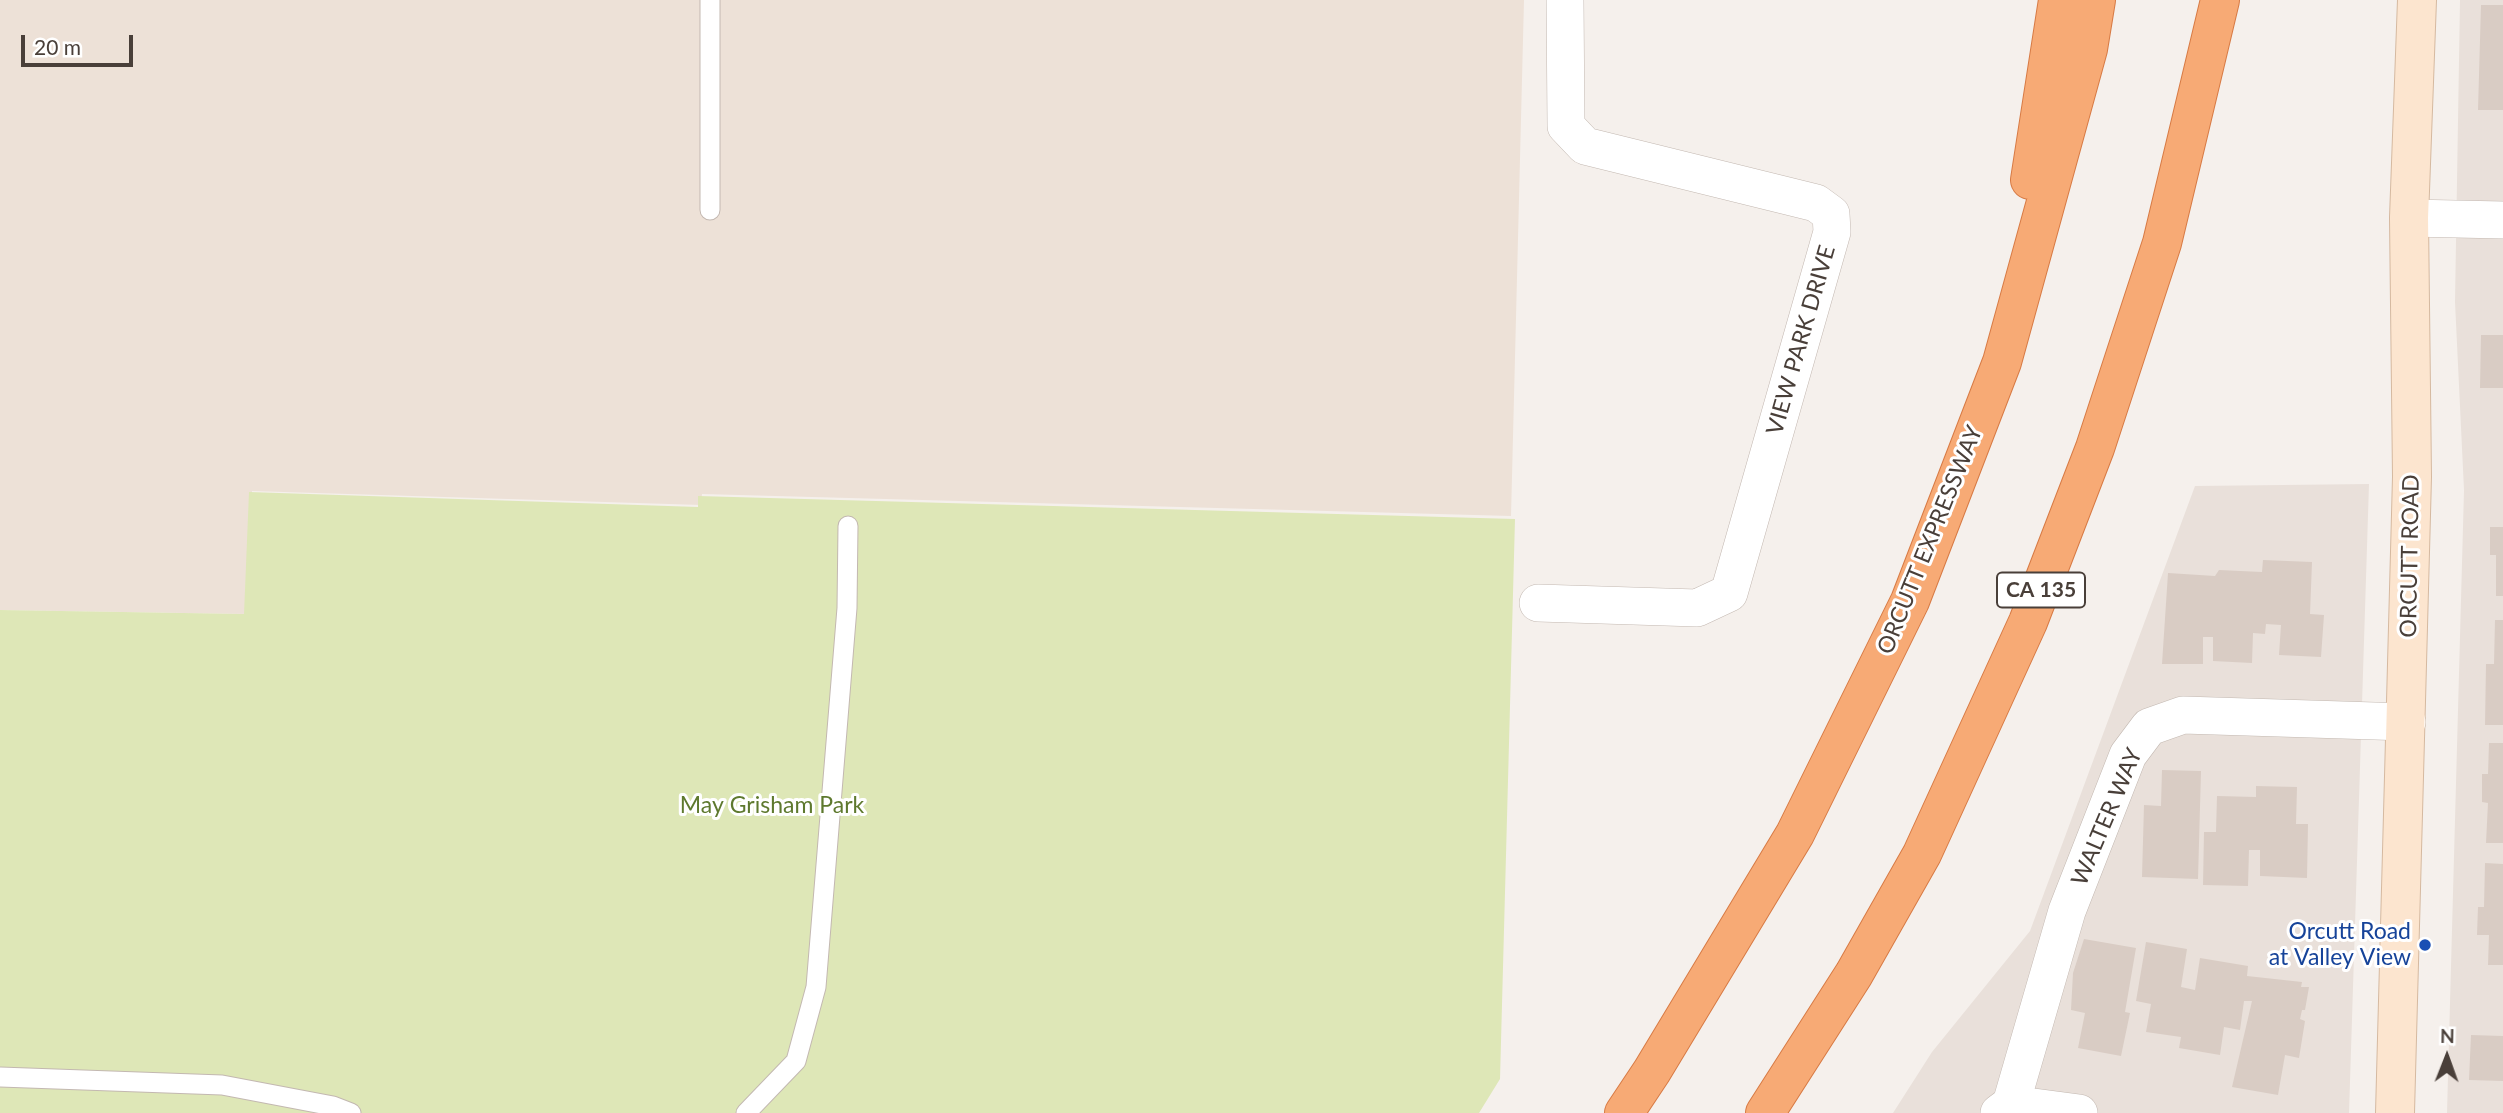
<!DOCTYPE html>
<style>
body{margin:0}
#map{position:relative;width:2503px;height:1113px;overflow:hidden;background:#f5f0ec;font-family:Lato,sans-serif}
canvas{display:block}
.north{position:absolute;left:2412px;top:1022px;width:70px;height:70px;-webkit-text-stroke:5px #fff;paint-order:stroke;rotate:1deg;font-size:19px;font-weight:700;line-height:28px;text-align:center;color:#493f39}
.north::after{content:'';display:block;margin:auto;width:24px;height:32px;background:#493f39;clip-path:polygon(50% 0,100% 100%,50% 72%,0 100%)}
.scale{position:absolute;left:21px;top:35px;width:112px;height:32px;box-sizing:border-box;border:4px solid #493f39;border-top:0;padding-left:9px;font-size:21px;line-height:24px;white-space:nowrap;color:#493f39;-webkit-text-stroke:5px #fff;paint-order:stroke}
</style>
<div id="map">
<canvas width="2503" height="1113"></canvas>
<div class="north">N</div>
<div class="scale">20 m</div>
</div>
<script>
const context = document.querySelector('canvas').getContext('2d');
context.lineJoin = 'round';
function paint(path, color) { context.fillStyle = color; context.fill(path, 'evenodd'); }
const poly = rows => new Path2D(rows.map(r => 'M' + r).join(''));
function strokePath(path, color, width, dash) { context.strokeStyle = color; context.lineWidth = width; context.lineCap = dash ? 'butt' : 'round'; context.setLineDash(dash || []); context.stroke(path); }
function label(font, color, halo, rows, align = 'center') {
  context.font = font + ' Lato,sans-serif'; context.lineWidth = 6; context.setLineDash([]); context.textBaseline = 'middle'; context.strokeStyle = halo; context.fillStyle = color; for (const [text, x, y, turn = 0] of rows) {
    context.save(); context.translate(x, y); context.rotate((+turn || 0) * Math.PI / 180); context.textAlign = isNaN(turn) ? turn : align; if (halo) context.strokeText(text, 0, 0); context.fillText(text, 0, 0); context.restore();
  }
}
paint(poly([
 [2460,0,2503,0,2503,1113,2447,1113,2464,490,2455,302],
 [2369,484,2349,1113,1893,1113,1932,1052,2030,931,2195,486]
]), '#e9e0da');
paint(poly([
 [0,0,1524,0,1511,516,702,494,701,505,252,491,246,614,0,610]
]), '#ede1d7');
paint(poly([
 [249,492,698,507,698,496,1515,519,1500,1079,1479,1113,0,1113,0,610,244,614]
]), '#dee7b7');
paint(poly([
 [2481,5,2503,5,2503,110,2478,110],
 [2481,335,2503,335,2503,388,2480,388],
 [2490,527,2503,527,2503,596,2496,596,2496,555,2490,555],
 [2263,560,2312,562,2310,614,2324,615,2321,657,2279,655,2281,625,2266,624,2265,634,2253,633,2252,663,2213,661,2213,637,2203,637,2203,664,2162,664,2168,573,2215,576,2219,570,2262,572],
 [2495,620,2503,620,2503,725,2485,725,2486,664,2494,664],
 [2489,743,2503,743,2503,843,2486,843,2488,803,2482,802,2482,774,2488,774],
 [2162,770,2201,771,2198,879,2142,877,2144,805,2161,806],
 [2256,786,2297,787,2296,824,2308,824,2307,878,2260,876,2260,850,2249,850,2248,886,2203,885,2204,832,2216,832,2217,796,2256,797],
 [2485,863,2503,864,2503,965,2488,965,2489,935,2477,935,2478,907,2484,907],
 [2084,939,2136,948,2125,1012,2130,1013,2121,1056,2078,1048,2085,1013,2071,1010,2073,973],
 [2146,942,2187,949,2181,987,2195,990,2200,958,2248,966,2247,976,2302,982,2301,987,2309,987,2305,1010,2302,1010,2300,1019,2305,1021,2299,1058,2285,1055,2278,1095,2232,1087,2252,1001,2244,1001,2240,1030,2224,1027,2220,1055,2179,1048,2181,1037,2146,1032,2151,1004,2136,1001],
 [2471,1035,2503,1036,2503,1081,2469,1080]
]), '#d9ccc4');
const lane = poly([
 [710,210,710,0],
 [0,1077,222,1085,333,1106,351,1113],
 [746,1113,796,1061,816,987,847,608,848,526]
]);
const street = poly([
 [2409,218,2503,220],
 [1538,603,1697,608,1729,593,1832,232,1831,214,1816,203,1585,146,1566,126,1565,0],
 [2011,1104,2079,1113],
 [1999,1113,2011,1104,2067,911,2128,755,2149,727,2183,715,2407,722]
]);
const secondary = poly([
 [2395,1113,2412,477,2409,218,2417,0]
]);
const highway = poly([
 [2030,180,2058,0],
 [1624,1113,1652,1071,1795,834,1910,601,2002,362,2088,49,2096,0],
 [1765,1113,1854,974,1922,854,2028,622,2095,448,2162,243,2220,0]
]);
strokePath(lane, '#c3b8b1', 21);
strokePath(street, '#c3b8b1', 38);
strokePath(secondary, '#d5b9a0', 40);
strokePath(highway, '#d77a44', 40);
strokePath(lane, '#fff', 19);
strokePath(street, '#fff', 37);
strokePath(secondary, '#fce5cf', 38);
strokePath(highway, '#f7aa75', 38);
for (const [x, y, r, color] of [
 [2425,945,7,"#1a4fb4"]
]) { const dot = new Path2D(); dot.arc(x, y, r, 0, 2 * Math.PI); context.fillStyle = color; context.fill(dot); strokePath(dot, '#fff', 2.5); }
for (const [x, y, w] of [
 [2041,590,88]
]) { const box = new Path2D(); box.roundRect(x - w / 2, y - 17.5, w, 35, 5); context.fillStyle = '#fff'; context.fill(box); strokePath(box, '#493f39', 2); }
label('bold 21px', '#493f39', null, [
 ["CA 135",2041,590]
]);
label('23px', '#493f39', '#fff', [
 ["VIEW PARK DRIVE",1801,340,-74],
 ["ORCUTT EXPRESSWAY",1930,540,-68],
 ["ORCUTT ROAD",2410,556,-89],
 ["WALTER WAY",2107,817,-67]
]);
label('23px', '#5e792e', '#fff', [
 ["May Grisham Park",772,806]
]);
label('23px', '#164399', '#fff', [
 ["Orcutt Road",2411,932],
 ["at Valley View",2411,958]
], 'right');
</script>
